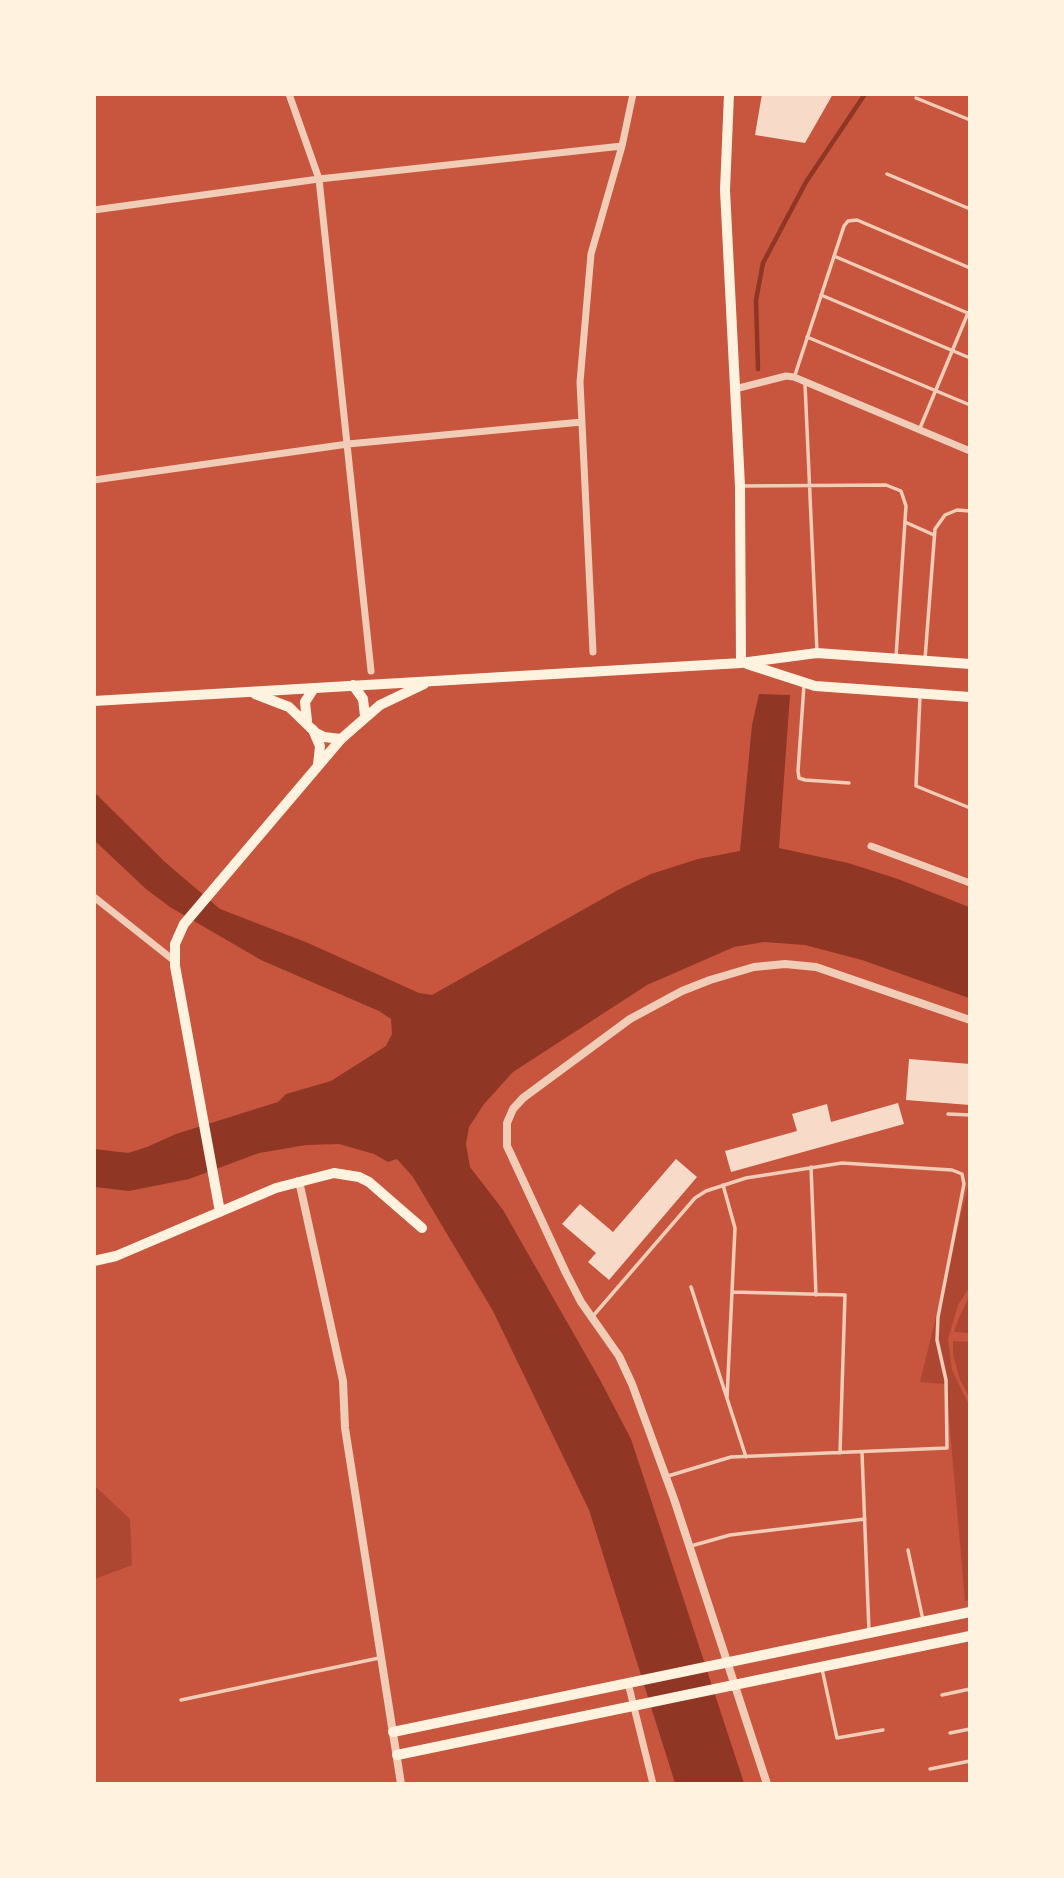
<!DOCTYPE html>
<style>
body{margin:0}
#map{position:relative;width:1064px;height:1878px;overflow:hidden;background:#c8553d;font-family:Montserrat,sans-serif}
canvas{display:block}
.frame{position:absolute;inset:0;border:96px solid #fff3e0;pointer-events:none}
</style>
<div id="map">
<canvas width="1064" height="1878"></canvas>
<div class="frame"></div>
</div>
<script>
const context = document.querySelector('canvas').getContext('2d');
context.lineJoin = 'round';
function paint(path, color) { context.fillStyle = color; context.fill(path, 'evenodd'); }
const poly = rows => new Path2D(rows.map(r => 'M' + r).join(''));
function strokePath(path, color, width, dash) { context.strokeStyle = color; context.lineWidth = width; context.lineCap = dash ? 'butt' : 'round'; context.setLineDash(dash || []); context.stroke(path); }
paint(poly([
 [969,1182,969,1288,958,1305,948,1339,952,1370,969,1405,969,1600,965,1601,946,1384,920,1382],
 [969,1297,969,1333,954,1332,958,1320],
 [953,1341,969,1342,969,1396,960,1380,953,1355],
 [95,1486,130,1519,132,1565,95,1579]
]), '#ae4732');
paint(poly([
 [759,694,790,695,779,848,848,863,898,879,969,907,969,998,862,960,805,945,764,942,734,947,647,985,513,1072,484,1104,469,1127,466,1144,470,1167,503,1210,599,1378,631,1439,744,1783,675,1783,589,1510,493,1311,413,1177,397,1159,388,1162,374,1154,339,1144,306,1145,259,1153,189,1179,129,1191,95,1187,95,1149,128,1153,147,1147,176,1134,278,1102,286,1094,331,1081,386,1046,392,1034,391,1019,379,1011,261,960,170,907,146,889,95,841,94,792,166,863,220,909,308,943,419,993,432,995,618,890,651,874,698,859,740,851,752,725]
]), '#8f3625');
strokePath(poly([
 [758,369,756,300,763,263,806,182,865,94]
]), '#8f3625', 4.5);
paint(poly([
 [762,94,833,94,805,143,755,135],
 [909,1059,970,1064,970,1105,906,1100],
 [898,1103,904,1124,731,1172,725,1151,797,1131,792,1114,827,1104,831,1122],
 [676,1159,697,1177,609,1280,588,1262,596,1253,562,1224,580,1204,613,1232]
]), '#f7dbc8');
strokePath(poly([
 [916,98,970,120],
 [887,174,970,209],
 [834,256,970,314],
 [821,295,970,358],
 [807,337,970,405],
 [795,375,844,226,848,221,857,220,970,268],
 [805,384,817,652],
 [920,428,968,313],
 [742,486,886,485,901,491,906,506,896,657],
 [905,522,934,535],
 [925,659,935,529,945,515,957,510,970,511],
 [804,685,798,771,799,778,805,780,849,783],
 [920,696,916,786,970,808],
 [948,1114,970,1115],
 [811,1167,816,1295],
 [723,1185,735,1228,727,1398],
 [691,1287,746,1457],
 [732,1292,845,1295,840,1453],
 [593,1316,695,1198,706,1191,746,1178,842,1163,952,1170,962,1174,964,1184,938,1317,937,1340,946,1380,947,1448,731,1457,668,1476],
 [862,1453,869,1631],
 [691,1546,730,1535,865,1519],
 [908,1550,923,1620],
 [822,1669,837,1738,883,1730],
 [942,1695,970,1689],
 [181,1700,379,1658],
 [950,1733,970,1729],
 [930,1769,970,1761]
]), '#f1ccb7', 3.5);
strokePath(poly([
 [289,94,319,179,371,671],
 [622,146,633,94],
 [94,210,319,179,622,146,591,254,580,382,593,652],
 [735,389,786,376,794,377,970,451],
 [94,480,348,444,582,422],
 [871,846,970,883],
 [94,897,172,959],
 [628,1683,653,1784]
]), '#f1ccb7', 7);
strokePath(poly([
 [299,1181,343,1381,345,1428,401,1784],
 [767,1784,674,1499,632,1384,619,1356,581,1302,566,1273,507,1146,507,1123,513,1109,523,1098,630,1019,682,991,710,980,754,967,785,964,816,967,970,1020]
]), '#f1ccb7', 8);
strokePath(poly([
 [313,730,320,746,318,765],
 [220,1212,175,966,175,944,184,924,341,739],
 [94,1261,116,1256,276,1188,334,1173,359,1177,369,1182,422,1228],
 [393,1732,970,1612],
 [397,1755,970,1636]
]), '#fff3e0', 10);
strokePath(poly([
 [729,94,725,190,740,486,741,663],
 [747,664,815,686,970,697],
 [353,685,363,699,365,716],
 [255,694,289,707,316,733,324,737,341,739,380,705,424,684],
 [94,701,741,663,817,653,970,664],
 [307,721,305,702,314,688]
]), '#fff3e0', 10);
</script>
